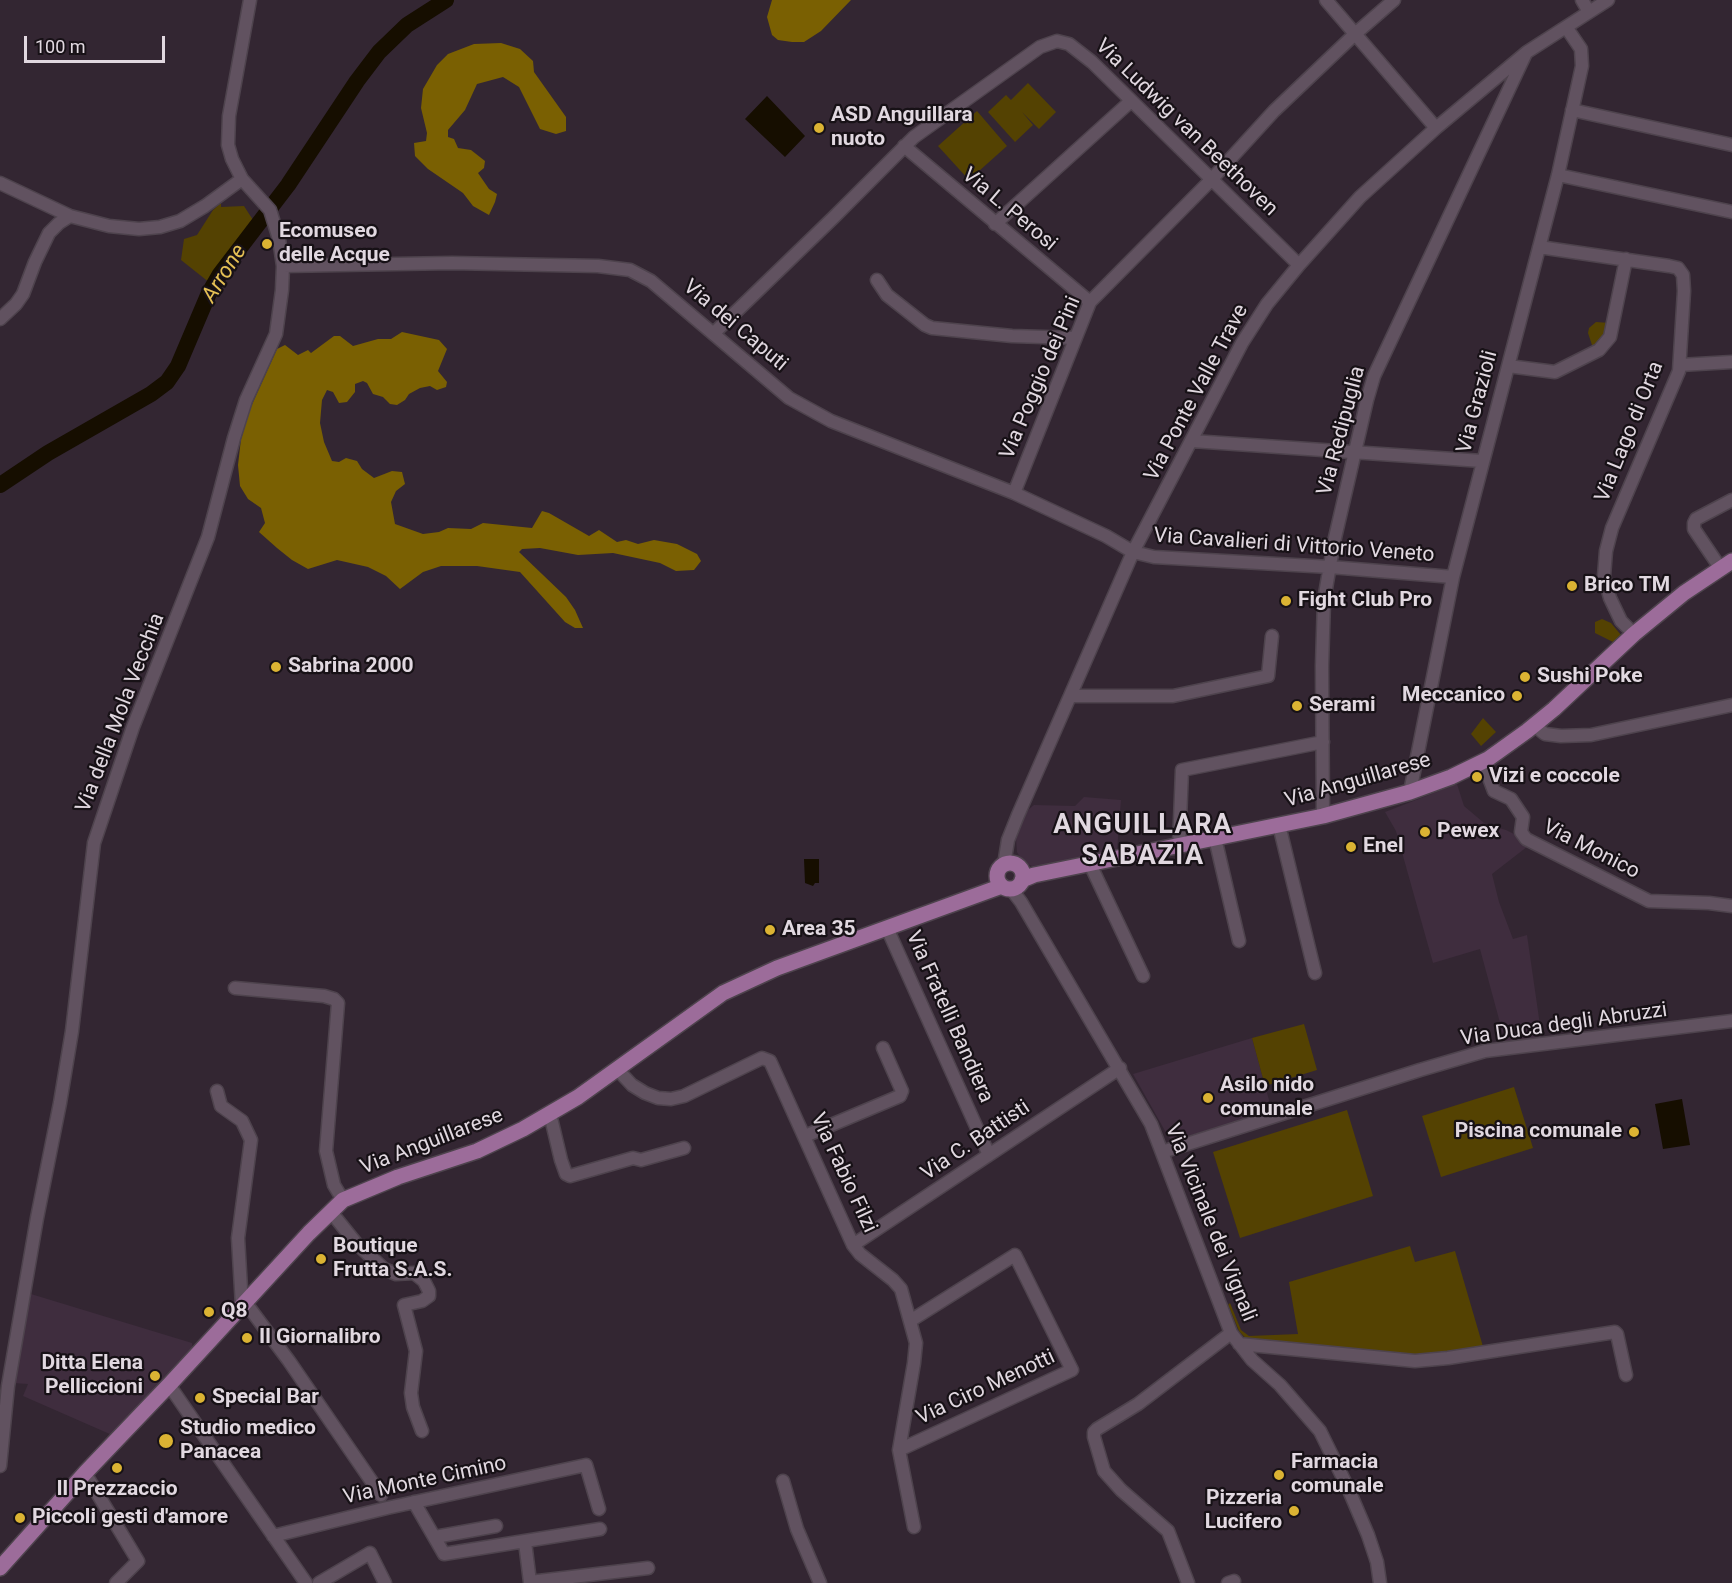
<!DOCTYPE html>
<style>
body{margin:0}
#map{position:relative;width:1732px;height:1583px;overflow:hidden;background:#332632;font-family:Roboto,sans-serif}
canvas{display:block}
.scale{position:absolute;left:24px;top:36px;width:141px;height:27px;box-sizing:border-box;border:3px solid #e1d8e0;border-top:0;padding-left:8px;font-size:18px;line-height:21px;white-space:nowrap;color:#e1d8e0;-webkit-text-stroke:4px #171116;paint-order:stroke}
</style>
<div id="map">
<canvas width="1732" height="1583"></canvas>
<div class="scale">100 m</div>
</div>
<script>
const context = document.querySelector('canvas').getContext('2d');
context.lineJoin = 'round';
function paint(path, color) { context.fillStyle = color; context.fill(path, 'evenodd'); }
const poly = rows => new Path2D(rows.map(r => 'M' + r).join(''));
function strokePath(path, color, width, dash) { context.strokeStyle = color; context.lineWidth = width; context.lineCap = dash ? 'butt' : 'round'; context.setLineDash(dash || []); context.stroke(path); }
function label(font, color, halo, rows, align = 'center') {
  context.font = font + ' Roboto,sans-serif'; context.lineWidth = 4.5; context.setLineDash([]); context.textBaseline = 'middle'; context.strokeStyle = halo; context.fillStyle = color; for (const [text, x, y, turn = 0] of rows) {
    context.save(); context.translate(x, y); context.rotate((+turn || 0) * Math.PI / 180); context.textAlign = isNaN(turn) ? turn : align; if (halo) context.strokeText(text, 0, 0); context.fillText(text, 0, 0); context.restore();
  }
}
paint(poly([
 [1457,784,1464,806,1490,828,1496,825,1499,828,1506,830,1532,843,1492,874,1499,902,1513,939,1527,935,1542,1039,1506,1045,1480,949,1433,963,1396,831,1385,812],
 [1084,797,1121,800,1117,850,1054,865,1032,866,1023,862,1017,852,1016,839,1025,815,1029,809,1034,805,1075,806],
 [1252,1038,1272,1111,1175,1140,1169,1138,1133,1074],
 [31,1294,192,1343,193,1351,112,1435,23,1396,28,1384,13,1383]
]), '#3f2d3e');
paint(poly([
 [1028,83,1056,112,1039,129,1022,112,1033,125,1015,142,988,112,1006,95,1011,100],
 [977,111,1007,146,969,180,938,146],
 [221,203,221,207,244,206,253,220,210,283,181,260,184,239,197,235,213,210],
 [1596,322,1610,323,1610,329,1593,348,1588,333,1589,328],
 [1602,619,1611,623,1621,635,1613,642,1595,633,1595,622],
 [1483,718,1496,732,1481,746,1471,734],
 [1304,1024,1317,1070,1265,1086,1252,1038],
 [1514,1087,1533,1148,1441,1177,1422,1116],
 [1347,1110,1373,1196,1240,1238,1213,1152],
 [1410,1246,1415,1262,1455,1251,1484,1350,1410,1357,1250,1343,1239,1331,1228,1305,1230,1303,1241,1330,1249,1336,1298,1334,1289,1282]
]), '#544202');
paint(poly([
 [772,0,851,0,821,31,804,42,792,42,778,40,772,35,767,17],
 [501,43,520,49,533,61,534,72,566,117,566,131,556,134,540,129,519,87,503,77,477,84,465,110,448,130,448,137,454,139,458,148,471,150,485,161,484,168,478,173,489,189,497,194,495,202,489,215,473,206,463,193,428,169,415,156,414,143,426,141,427,133,421,108,423,89,437,65,448,54,474,44],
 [402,332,439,340,447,349,438,371,447,382,446,387,437,390,430,386,420,388,409,394,405,400,397,405,390,404,383,397,373,394,367,383,363,381,355,384,355,392,347,402,339,403,333,392,327,390,322,400,320,423,324,442,332,461,339,462,346,458,357,461,362,469,374,478,392,471,402,472,405,484,396,491,391,502,395,524,423,534,439,532,448,528,471,529,483,523,532,528,542,511,549,513,589,536,599,530,617,542,626,540,638,544,654,540,677,544,697,554,701,561,694,570,676,571,660,563,613,553,578,555,540,548,522,549,519,552,566,597,575,610,583,628,575,628,565,622,520,572,477,566,441,566,423,572,400,589,386,576,368,567,337,560,308,569,292,560,277,548,259,532,265,523,261,508,248,499,240,486,238,465,241,439,249,411,277,349,285,345,298,355,308,350,311,353,334,336,340,336,353,346,378,339,391,339]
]), '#7a6002');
paint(poly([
 [767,96,805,136,785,157,745,119],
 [804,859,819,859,819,883,815,883,813,886,805,883],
 [1682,1099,1690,1145,1663,1149,1655,1104]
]), '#160e00');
strokePath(poly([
 [0,485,48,453,151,394,167,382,178,366,209,293,220,274,288,185,357,81,379,52,407,25,446,0]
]), '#160e00', 16);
const minor = poly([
 [1326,0,1436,128],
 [1582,0,1589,12],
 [1572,110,1732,145],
 [904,146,1090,302],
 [1558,175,1732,212],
 [0,183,70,216,109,226,139,229,160,227,180,221,205,206,242,179],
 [995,224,1131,101],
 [1539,247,1669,266,1678,268,1683,275,1684,291,1679,371,1612,528,1606,551,1604,576,1610,598,1621,621,1634,634],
 [283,266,452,263,598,266,630,270,651,281,789,398,831,421,1014,493,1106,536,1133,552,1154,557,1330,567,1453,577],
 [877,280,887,295,925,325,932,328,1012,336,1075,338],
 [0,319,16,304,23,294,35,262,49,233,59,223,70,216],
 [714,333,833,218,914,137,1040,47,1057,41,1069,44,1092,62,1299,265],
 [1680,365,1732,362],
 [1508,366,1555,372,1599,350,1610,337,1626,259],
 [1192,441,1482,461],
 [1014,493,1090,302,1211,180,1274,111,1355,34,1394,0],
 [1721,569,1694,529,1694,523,1696,519,1732,500],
 [1070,696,1173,696,1268,676,1272,636],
 [1535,726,1545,734,1561,736,1591,735,1732,705],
 [1483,762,1494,791,1511,799,1523,817,1521,832,1526,839,1649,901,1709,903,1732,906],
 [1410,792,1453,577,1558,175,1582,66,1581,49,1566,27],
 [1323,816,1322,666,1324,600,1334,542,1367,400,1374,376,1525,55],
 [1279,825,1315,973],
 [1215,838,1239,941],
 [1179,845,1182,770,1323,742],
 [1090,864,1143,976],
 [1004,865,1008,840,1018,815,1133,552,1242,343,1267,304,1299,265,1360,197,1436,128,1527,52,1608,0],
 [1011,889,1021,902,1151,1124,1231,1333,1252,1360,1280,1385,1320,1431,1348,1488,1368,1535,1377,1562,1380,1583],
 [887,928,989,1155],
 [235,988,324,996,334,999,338,1003,326,1151,334,1185,343,1200],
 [618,1070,632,1085,645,1093,658,1098,671,1099,684,1096,762,1058,770,1061,853,1245,860,1254,893,1280,901,1289,916,1343,914,1363,899,1450,914,1527],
 [217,1091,221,1106,242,1121,251,1140,238,1238,242,1306],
 [550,1114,561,1160,566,1174,570,1176,633,1158,641,1160,684,1148],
 [805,1136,900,1096,902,1091,883,1048],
 [1162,1152,1420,1070,1485,1051,1732,1021],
 [331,1212,356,1243,384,1269,396,1274,414,1273,424,1281,429,1291,429,1296,422,1301,404,1305,416,1351,411,1393,413,1407,422,1431],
 [853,1245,1120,1068],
 [245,1302,289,1361,381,1495],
 [1239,1344,1415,1361,1448,1358,1615,1332,1617,1334,1626,1375],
 [169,1385,306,1583],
 [899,1450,1072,1370,1015,1255,910,1321],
 [0,1466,8,1386,37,1218,60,1103,72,1031,94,843,133,727,208,537,234,438,246,400,276,334,282,290,283,266,279,239,270,210,242,179,232,159,228,145,229,116,250,0],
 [85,1473,138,1561,116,1583],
 [783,1481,797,1529,820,1583],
 [414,1502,444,1554,600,1529],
 [273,1536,387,1508,586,1465,599,1509],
 [435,1537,496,1526],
 [525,1542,530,1582,648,1568],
 [319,1583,370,1553,385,1583],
 [1188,1583,1168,1531,1121,1490,1104,1471,1094,1437,1094,1432,1097,1429,1138,1404,1231,1333],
 [1228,1583,1234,1581]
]);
const major = poly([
 '997 876a13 13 0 1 1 26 0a13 13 0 1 1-26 0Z',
 [1022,880,1034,875,1323,816,1410,792,1451,777,1488,759,1527,731,1554,709,1634,634,1684,593,1732,561],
 [0,1568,85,1473,169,1385,309,1233,343,1200,398,1177,477,1151,523,1129,578,1097,723,993,777,968,1002,886]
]);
strokePath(minor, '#4e434d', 15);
strokePath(major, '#4e434d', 18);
strokePath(minor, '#615260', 12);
strokePath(major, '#9c6c9a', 15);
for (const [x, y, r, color] of [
 [819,128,6,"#dbb333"],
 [267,244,6,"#dbb333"],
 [1572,586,6,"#dbb333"],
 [1286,601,6,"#dbb333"],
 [276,667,6,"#dbb333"],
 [1525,677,6,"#dbb333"],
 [1517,696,6,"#dbb333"],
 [1297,706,6,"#dbb333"],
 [1477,777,6,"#dbb333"],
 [1425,832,6,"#dbb333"],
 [1351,847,6,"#dbb333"],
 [770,930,6,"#dbb333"],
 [1208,1098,6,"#dbb333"],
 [1634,1132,6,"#dbb333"],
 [321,1259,6,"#dbb333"],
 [209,1312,6,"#dbb333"],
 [247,1338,6,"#dbb333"],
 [155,1376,6,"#dbb333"],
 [200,1398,6,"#dbb333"],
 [166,1441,8,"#dbb333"],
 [117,1468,6,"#dbb333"],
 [1279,1475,6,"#dbb333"],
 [1294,1511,6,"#dbb333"],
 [20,1518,6,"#dbb333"]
]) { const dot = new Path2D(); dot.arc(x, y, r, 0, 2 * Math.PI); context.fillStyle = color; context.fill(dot); strokePath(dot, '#171116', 2); }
label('bold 21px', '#e1d8e0', '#171116', [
 ["ASD Anguillara",831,116],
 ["nuoto",831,140],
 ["Ecomuseo",279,232],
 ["delle Acque",279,256],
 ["Brico TM",1584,586],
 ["Fight Club Pro",1298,601],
 ["Sabrina 2000",288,667],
 ["Sushi Poke",1537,677],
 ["Meccanico",1505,696,"right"],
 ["Serami",1309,706],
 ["Vizi e coccole",1489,777],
 ["Pewex",1437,832],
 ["Enel",1363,847],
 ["Area 35",782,930],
 ["Asilo nido",1220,1086],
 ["comunale",1220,1110],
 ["Piscina comunale",1622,1132,"right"],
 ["Boutique",333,1247],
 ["Frutta S.A.S.",333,1271],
 ["Q8",221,1312],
 ["Il Giornalibro",259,1338],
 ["Ditta Elena",143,1364,"right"],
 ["Pelliccioni",143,1388,"right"],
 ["Special Bar",212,1398],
 ["Studio medico",180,1429],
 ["Panacea",180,1453],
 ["Farmacia",1291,1463],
 ["comunale",1291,1487],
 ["Il Prezzaccio",117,1490,"center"],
 ["Pizzeria",1282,1499,"right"],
 ["Lucifero",1282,1523,"right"],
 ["Piccoli gesti d'amore",32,1518]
], 'left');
label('21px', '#e1d8e0', '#171116', [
 ["Via Ludwig van Beethoven",1186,128,44],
 ["Via L. Perosi",1009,210,40],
 ["Via dei Caputi",735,326,40],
 ["Via Poggio dei Pini",1041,378,-67],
 ["Via Ponte Valle Trave",1197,393,-62],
 ["Via Grazioli",1478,402,-75],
 ["Via Redipuglia",1342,431,-75],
 ["Via Lago di Orta",1630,432,-68],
 ["Via Cavalieri di Vittorio Veneto",1294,546,4],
 ["Via della Mola Vecchia",121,713,-69],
 ["Via Anguillarese",1358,781,-16],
 ["Via Monico",1591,850,27],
 ["Via Fratelli Bandiera",949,1017,66],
 ["Via Duca degli Abruzzi",1564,1025,-8],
 ["Via C. Battisti",976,1141,-34],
 ["Via Anguillarese",432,1142,-21],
 ["Via Fabio Filzi",843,1173,65],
 ["Via Vicinale dei Vignali",1210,1223,68],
 ["Via Ciro Menotti",986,1388,-25],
 ["Via Monte Cimino",425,1481,-12]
]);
label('italic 22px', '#e5c054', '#171116', [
 ["Arrone",225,274,-58]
]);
context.letterSpacing = '1.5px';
label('bold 27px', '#e1d8e0', '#171116', [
 ["ANGUILLARA",1143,826],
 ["SABAZIA",1143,857]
]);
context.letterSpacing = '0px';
</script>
